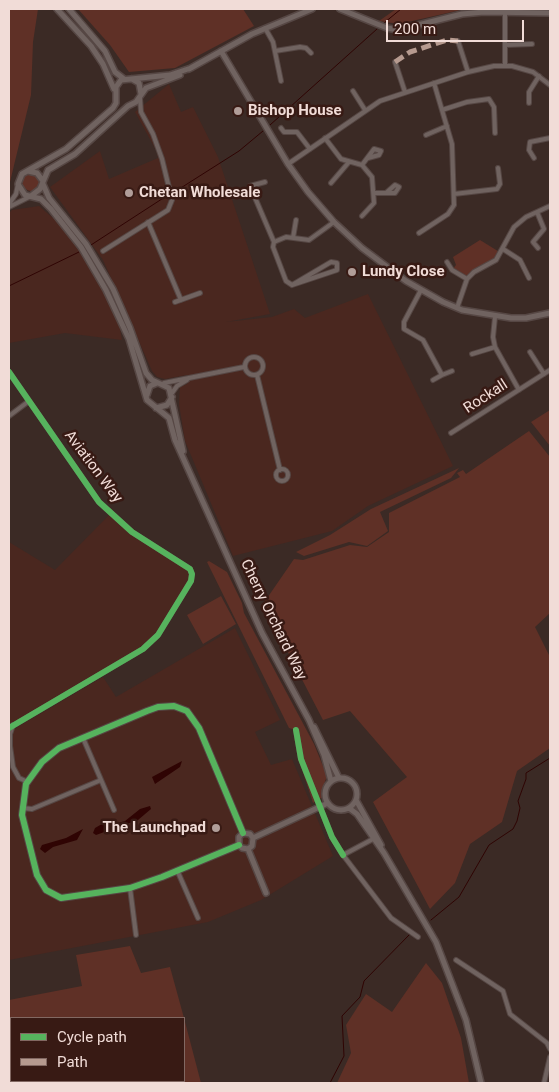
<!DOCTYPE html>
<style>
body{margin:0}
#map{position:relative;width:559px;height:1092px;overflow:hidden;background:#3b2a25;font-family:Roboto,sans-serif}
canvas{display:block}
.frame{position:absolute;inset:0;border:10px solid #f1dcd7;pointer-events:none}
.legend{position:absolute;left:10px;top:1017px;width:175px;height:65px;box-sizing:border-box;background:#381a14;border:1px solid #826862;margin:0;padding:6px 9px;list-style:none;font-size:15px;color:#f1dcd7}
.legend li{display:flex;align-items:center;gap:10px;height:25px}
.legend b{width:25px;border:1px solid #826862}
.scale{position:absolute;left:386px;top:20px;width:138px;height:22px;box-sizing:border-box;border:2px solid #f1dcd7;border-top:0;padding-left:6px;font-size:15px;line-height:18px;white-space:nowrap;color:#f1dcd7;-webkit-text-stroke:4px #381a14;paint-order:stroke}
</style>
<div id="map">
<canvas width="559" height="1092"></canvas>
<div class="frame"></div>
<ul class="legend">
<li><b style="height:6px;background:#56b35d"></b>Cycle path</li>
<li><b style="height:6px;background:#b69a8f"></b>Path</li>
</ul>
<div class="scale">200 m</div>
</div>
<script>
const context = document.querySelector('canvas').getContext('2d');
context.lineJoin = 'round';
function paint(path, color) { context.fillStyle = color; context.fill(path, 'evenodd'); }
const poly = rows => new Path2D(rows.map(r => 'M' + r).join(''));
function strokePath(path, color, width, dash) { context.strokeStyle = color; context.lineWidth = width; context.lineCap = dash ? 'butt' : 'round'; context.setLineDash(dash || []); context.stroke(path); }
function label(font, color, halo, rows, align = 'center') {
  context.font = font + ' Roboto,sans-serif'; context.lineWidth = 5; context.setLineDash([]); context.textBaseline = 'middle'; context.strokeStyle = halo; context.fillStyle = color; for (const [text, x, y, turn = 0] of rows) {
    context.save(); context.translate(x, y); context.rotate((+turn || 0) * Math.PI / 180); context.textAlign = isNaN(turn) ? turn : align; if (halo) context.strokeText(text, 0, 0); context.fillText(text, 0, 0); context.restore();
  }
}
paint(poly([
 [169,84,181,112,193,107,218,157,270,314,226,322,272,317,294,309,305,318,368,294,453,466,368,506,332,531,233,556,185,441,179,404,180,387,187,384,191,378,187,375,165,379,157,377,152,371,103,260,50,187,100,151,109,179,158,158,156,150,135,112],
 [39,206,60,224,85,258,104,290,119,323,122,340,65,333,9,343,9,213,12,210],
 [111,513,132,532,190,569,191,581,158,635,143,649,9,728,9,542,55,570],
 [235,628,280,720,255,732,271,765,292,759,333,856,261,900,208,922,9,960,9,732,103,677,116,697]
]), '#4a271f');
paint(poly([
 [9,9,38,9,33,42,31,95,9,186],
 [78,9,243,9,254,26,175,68,129,72,110,45],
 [396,9,465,9,399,24,379,21],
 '22 182a9 9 0 1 1 18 0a9 9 0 1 1-18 0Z',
 [480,240,501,253,499,257,478,269,467,279,452,270,456,265,453,257],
 [550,410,550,446,531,422],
 [529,431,550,457,550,613,535,627,550,657,550,748,517,771,502,822,470,844,455,883,430,909,373,802,407,777,350,711,323,720,263,604,294,559,303,560,350,545,367,547,389,532,389,513,460,477,457,473,463,470,466,474],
 [459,468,451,478,380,512,388,531,367,546,349,542,304,556,296,552,330,535,371,509],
 [209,561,227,572,242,603,244,613,314,744,327,776,323,787,323,797,313,803,300,763,303,757,299,731,289,728,207,562],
 [221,596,236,624,203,644,187,615],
 [130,946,141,973,170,967,184,1018,11,1018,11,1081,184,1081,184,1018,201,1083,9,1083,9,1000,82,986,76,955],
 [426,963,442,983,461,1038,469,1083,337,1083,351,1053,346,1025,366,994,392,1012]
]), '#5f3026');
paint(poly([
 [182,761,180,767,155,784,152,777],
 [150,806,151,809,138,820,96,835,93,833,95,828,102,824,115,824,125,821,140,809],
 [83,829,77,840,53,847,45,853,40,849,42,845,66,838]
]), '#2f0403');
strokePath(poly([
 [384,23,401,9],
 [270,125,377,29],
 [176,191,239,151,263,131],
 [91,245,168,195],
 [9,286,79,252],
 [431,920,459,897,489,845,513,829,517,821,520,808,518,801,526,779,526,773,550,758],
 [330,1083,344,1056,342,1016,360,997,364,981,410,934]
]), '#2f0403', 1);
const street = poly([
 [505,12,505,65],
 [265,28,273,42,281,81],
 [458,41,468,72],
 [505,45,532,44],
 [275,51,300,47,306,48,311,53],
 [395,62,405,92],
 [353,91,365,110],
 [529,103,529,92,539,76],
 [442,110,467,102,489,99,494,107,495,133],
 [281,128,284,132,297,132,310,149],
 [426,135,447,126],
 [325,138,341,159,362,165,372,177,374,203,362,216],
 [534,158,529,150,530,142,550,138],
 [288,164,380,101,468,72,494,66,512,66,533,72,550,85],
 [362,165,374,149,381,151,379,155,368,158],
 [265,182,250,186,274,242,273,247,286,281,292,285,337,270,337,263,331,262,292,285],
 [331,183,349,162],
 [374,193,386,193,395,185,399,187,395,193,386,193],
 [454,194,497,189,500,184,498,168],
 [9,204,16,194,18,184],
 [9,207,29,197],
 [537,212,544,229,533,242,538,248],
 [148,222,181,300],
 [419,233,448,214,454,205,452,144,434,83],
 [293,238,296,220],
 [274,242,286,237,309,240,334,222],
 [503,249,520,260,529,278],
 [103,251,168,210,172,200,162,159,153,134,141,112,140,98],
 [447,262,452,270,467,279],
 [421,290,404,322,404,329,423,340,442,375,452,371],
 [175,302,200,293],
 [457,308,467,279,474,272,496,260,514,227,526,217,550,206],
 [495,317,493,337,495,347,519,390],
 [530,352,544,374],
 [472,354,495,347],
 '245 366a9 9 0 1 1 18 0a9 9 0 1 1-18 0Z',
 [9,372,99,502,132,532,190,569,192,574,191,581,158,635,143,649,9,728],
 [257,375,280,470],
 [433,380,442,375],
 [164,383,244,367],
 [172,393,177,386,187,380],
 [9,416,29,401],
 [451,433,550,370],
 '276 475a6 6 0 1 1 12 0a6 6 0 1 1-12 0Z',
 [13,725,10,734,10,746,13,767,19,778,28,782],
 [296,730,301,759,332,837,343,855],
 [83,738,114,810],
 [22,808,32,809,101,780],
 [373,839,343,855,391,918,418,937],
 [177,870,198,918],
 [130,888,136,935],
 [456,960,503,991,510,1014,547,1043,550,1049],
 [544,1083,550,1057]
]);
const secondary = poly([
 [57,9,91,46,103,64,114,89],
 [69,9,105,51,115,72,124,79],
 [340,9,387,28,398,30,462,14,484,12,550,13],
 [221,51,288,164,308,192,334,222,362,248,406,281,443,302,462,310,511,318,526,318,550,313],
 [191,68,170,75,121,80,116,87,116,103,113,108,66,149,22,174,18,184,25,195,41,199,51,209,81,247,106,290,129,339,147,400,169,418,175,440,262,633,309,720,324,755,331,781],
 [189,69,252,34,312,9],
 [132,79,139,83,141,94],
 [28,171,37,173,43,181],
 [43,184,49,198,86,244,113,289,130,328,146,373,152,380,169,388,183,451],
 [31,196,40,189,48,170,75,154,128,106,136,102,146,88,180,75],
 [147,395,150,386,157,383],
 [156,408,167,405,172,397],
 [314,727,339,778],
 '325 794a16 16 0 1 1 32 0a16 16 0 1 1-32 0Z',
 [356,800,381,845],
 [349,808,357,814,384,853,436,942,466,1020,481,1083],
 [253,838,328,803],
 [239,845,162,877,130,888,61,898,46,890,37,875,22,815,26,784,42,762,59,748,147,711,158,707,174,706,187,711,199,728,243,833],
 [239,845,239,837,243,833,250,834,253,838],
 [239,845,242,848,248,849,252,846,253,838],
 [248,849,266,893]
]);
strokePath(street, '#564744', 6);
strokePath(secondary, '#564744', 8);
strokePath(street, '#706360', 4);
strokePath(secondary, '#706360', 5);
strokePath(poly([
 [395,62,410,52,447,40,458,41]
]), '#b69a8f', 5, [10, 5]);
strokePath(poly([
 [9,372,99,502,132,532,190,569,192,574,191,581,158,635,143,649,9,728],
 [296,730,301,759,332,837,343,855],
 [239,845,162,877,130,888,61,898,46,890,37,875,22,815,26,784,42,762,59,748,147,711,158,707,174,706,187,711,199,728,243,833]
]), '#56b35d', 6);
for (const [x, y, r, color] of [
 [238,111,5,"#b19e99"],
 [129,193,5,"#b19e99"],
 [352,272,5,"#b19e99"],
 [216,828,5,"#b19e99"]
]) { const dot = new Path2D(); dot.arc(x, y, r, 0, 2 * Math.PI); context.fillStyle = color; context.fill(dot); strokePath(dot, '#381a14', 2); }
label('bold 15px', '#f1dcd7', '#381a14', [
 ["Bishop House",248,111],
 ["Chetan Wholesale",139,193],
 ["Lundy Close",362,272],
 ["The Launchpad",206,828,"right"]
], 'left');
label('15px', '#f1dcd7', '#381a14', [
 ["Rockall",486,397,-33],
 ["Aviation Way",93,467,53],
 ["Cherry Orchard Way",273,620,64]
]);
</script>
